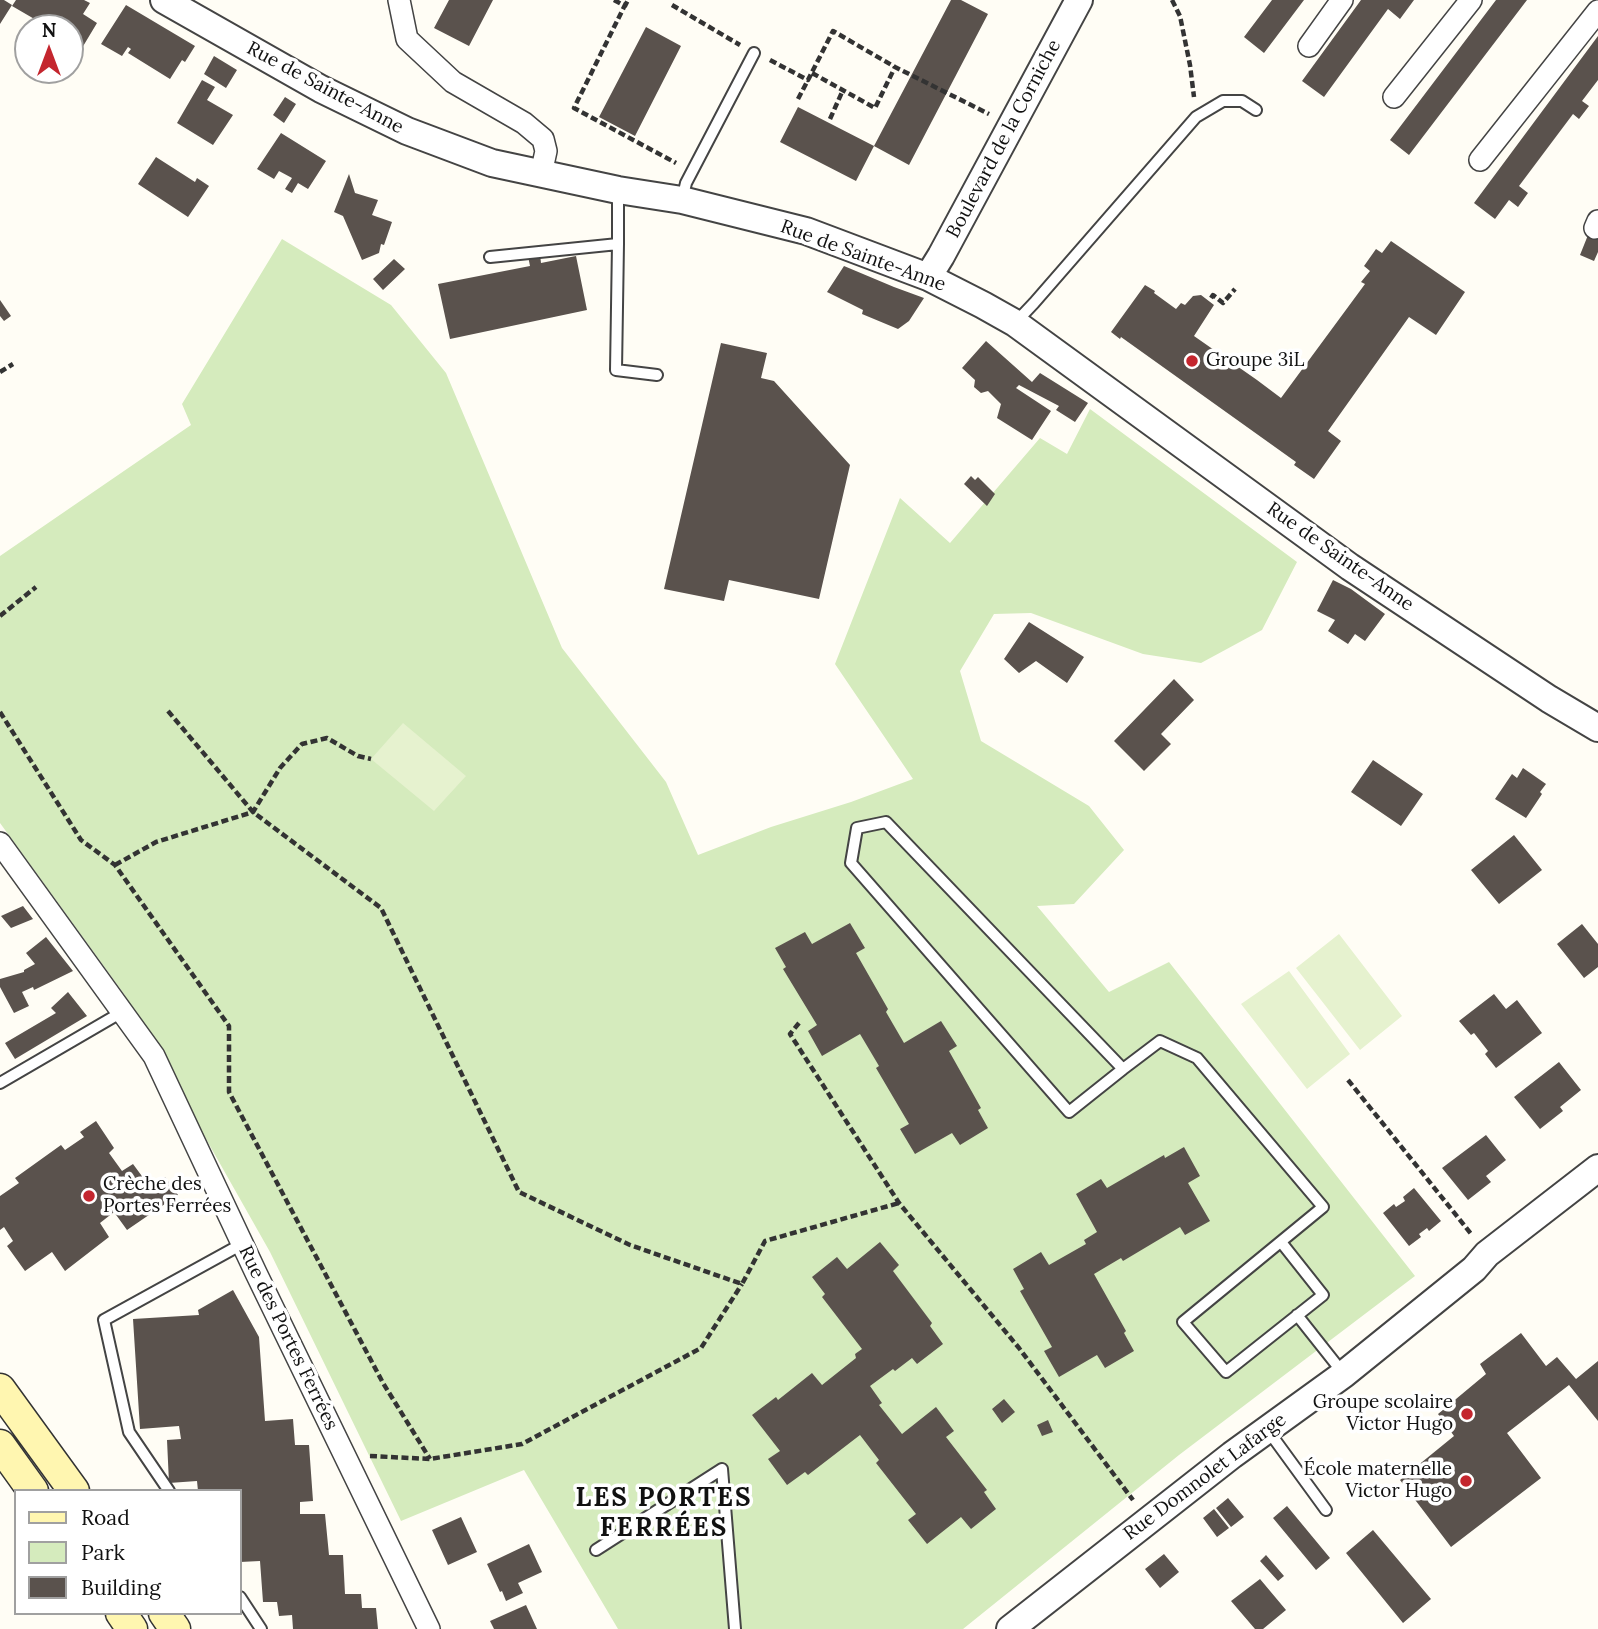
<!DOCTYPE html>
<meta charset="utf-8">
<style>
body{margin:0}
#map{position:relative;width:1598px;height:1629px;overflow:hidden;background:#fffdf5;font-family:Lora,serif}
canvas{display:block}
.legend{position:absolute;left:14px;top:1489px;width:228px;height:126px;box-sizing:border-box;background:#fff;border:2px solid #a0a0a0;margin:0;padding:9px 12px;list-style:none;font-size:21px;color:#111}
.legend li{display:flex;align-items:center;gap:14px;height:35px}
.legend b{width:35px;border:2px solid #a0a0a0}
.north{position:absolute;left:14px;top:14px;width:70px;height:70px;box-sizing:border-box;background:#fff;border:2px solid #a0a0a0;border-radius:50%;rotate:0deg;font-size:19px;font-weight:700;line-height:28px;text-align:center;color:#111}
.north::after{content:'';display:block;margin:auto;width:24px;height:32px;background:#c4262e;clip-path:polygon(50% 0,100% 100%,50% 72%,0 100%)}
</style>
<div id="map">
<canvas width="1598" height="1629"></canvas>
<ul class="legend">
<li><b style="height:9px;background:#fff6b0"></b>Road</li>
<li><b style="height:19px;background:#d5ebbd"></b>Park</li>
<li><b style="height:19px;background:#5a524d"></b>Building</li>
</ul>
<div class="north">N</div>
</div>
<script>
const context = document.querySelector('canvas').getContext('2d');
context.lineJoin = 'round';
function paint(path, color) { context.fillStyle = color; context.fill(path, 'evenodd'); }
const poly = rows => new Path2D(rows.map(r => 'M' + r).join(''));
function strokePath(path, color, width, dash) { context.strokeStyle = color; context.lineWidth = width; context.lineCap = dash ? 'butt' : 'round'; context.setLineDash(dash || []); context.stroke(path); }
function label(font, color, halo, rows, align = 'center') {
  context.font = font + ' Lora,serif'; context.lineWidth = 7; context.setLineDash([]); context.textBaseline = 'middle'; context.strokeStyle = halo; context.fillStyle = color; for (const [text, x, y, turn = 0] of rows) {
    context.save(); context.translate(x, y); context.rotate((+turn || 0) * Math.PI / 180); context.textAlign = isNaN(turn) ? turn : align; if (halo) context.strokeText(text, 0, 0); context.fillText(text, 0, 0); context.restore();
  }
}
paint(poly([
 [282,239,391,305,446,373,562,648,666,782,698,855,771,827,851,802,913,779,835,664,900,498,950,543,1040,438,1067,454,1090,409,1297,562,1262,630,1201,663,1143,654,1031,613,994,614,960,671,981,741,1089,806,1124,850,1074,904,1037,906,1109,992,1169,962,1415,1276,1179,1455,963,1629,618,1629,524,1470,401,1521,270,1252,124,994,0,823,0,556,191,425,182,404]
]), '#d5ebbd');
paint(poly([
 [403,723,466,776,434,811,371,759],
 [1339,934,1402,1016,1360,1050,1296,968],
 [1289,971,1350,1054,1307,1089,1241,1004]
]), '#e6f2cf');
paint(poly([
 [0,0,4,0,12,5,0,24],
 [16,0,84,0,90,3,83,14,97,23,82,48,70,40,70,28,40,28,43,24,12,6],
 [449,0,493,0,469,46,434,28],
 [951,0,961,0,988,14,909,165,874,146],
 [1272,0,1304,0,1264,53,1244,37],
 [1361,0,1414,0,1400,19,1388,9,1324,97,1302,81],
 [1496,0,1527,0,1409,155,1390,140],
 [126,5,195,46,185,62,182,60,170,79,128,53,131,49,128,47,122,56,101,44],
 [646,27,681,46,635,136,599,117],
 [1598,36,1598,80,1582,101,1589,106,1579,119,1573,114,1519,186,1528,193,1518,207,1509,200,1495,219,1474,203],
 [214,56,237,70,226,88,204,74],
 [202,80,215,87,207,100,233,115,213,145,177,123],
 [285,97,296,104,284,123,273,115],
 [798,107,874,146,856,181,780,142],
 [281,133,326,161,308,189,298,183,292,193,285,189,292,178,279,171,274,179,257,169],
 [156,157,195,182,197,178,209,186,188,217,138,184],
 [349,174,355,193,378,200,372,215,392,222,384,245,381,244,379,253,362,260,343,216,334,212],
 [1588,235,1598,238,1598,252,1594,261,1580,255],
 [1391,241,1465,292,1436,335,1409,317,1328,431,1341,441,1314,479,1294,465,1296,462,1121,337,1120,339,1111,332,1145,285,1155,291,1154,293,1176,309,1181,303,1185,305,1193,296,1201,295,1214,305,1194,336,1257,380,1281,398,1365,284,1361,282,1370,271,1364,266,1376,249,1382,253],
 [540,254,541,263,576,256,587,310,450,339,438,284,530,266,528,256],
 [394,259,405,269,383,290,373,279],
 [844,266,894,287,924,298,909,321,898,329,862,314,863,310,827,292],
 [0,300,11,316,4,321,0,316],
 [986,341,1032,382,1040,373,1088,403,1075,422,1056,410,1059,406,1019,385,1016,388,1051,411,1032,440,997,418,1001,404,988,391,981,393,974,387,975,380,962,368],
 [721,343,767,353,761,378,774,381,850,465,819,599,729,580,724,601,664,589],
 [971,476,975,480,978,477,995,494,987,506,964,484],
 [1333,580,1351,589,1385,614,1365,641,1355,634,1348,644,1328,631,1335,620,1317,611],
 [1029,622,1084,657,1067,683,1036,661,1019,673,1004,659],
 [1174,679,1194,700,1161,734,1171,744,1144,771,1114,741],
 [1373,760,1423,794,1401,826,1351,792],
 [1523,768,1546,784,1540,792,1542,794,1526,818,1495,799,1512,774,1517,778],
 [1514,835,1542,870,1499,904,1471,870],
 [23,906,33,919,11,928,1,916],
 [850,923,865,948,856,953,888,1009,886,1012,904,1043,941,1021,957,1046,949,1051,981,1108,978,1110,988,1128,960,1145,952,1133,915,1154,900,1129,909,1124,876,1068,879,1066,860,1034,822,1056,808,1031,817,1025,783,969,786,967,775,948,805,932,812,944],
 [1582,924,1598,944,1598,967,1584,978,1557,944],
 [46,937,73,971,34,990,33,987,22,992,29,1006,14,1013,0,987,0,979,24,972,24,970,35,964,26,953],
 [68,992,87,1016,15,1059,5,1043,56,1013,51,1008],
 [1494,994,1506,1009,1517,1000,1542,1033,1496,1068,1485,1054,1488,1051,1474,1033,1471,1035,1459,1021],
 [1559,1062,1581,1090,1560,1107,1563,1111,1540,1129,1514,1097],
 [96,1121,114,1148,109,1153,122,1171,133,1164,150,1187,165,1177,178,1195,127,1230,114,1212,100,1223,109,1237,65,1271,52,1252,25,1271,7,1246,13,1241,4,1227,0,1230,0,1196,19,1183,15,1178,61,1145,65,1150,84,1137,80,1132],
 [1486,1135,1506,1160,1486,1176,1491,1182,1468,1200,1442,1168],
 [1184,1147,1200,1176,1188,1183,1210,1221,1185,1235,1180,1227,1123,1261,1121,1258,1094,1274,1126,1331,1124,1333,1134,1351,1105,1368,1097,1355,1059,1377,1044,1351,1052,1347,1020,1291,1024,1289,1013,1269,1041,1252,1049,1265,1086,1244,1084,1240,1097,1232,1076,1194,1101,1179,1107,1188,1164,1155,1165,1158],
 [1414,1188,1441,1221,1429,1231,1427,1228,1419,1234,1421,1237,1409,1246,1383,1213,1394,1204,1396,1207,1405,1201,1403,1197],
 [880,1242,899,1265,893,1271,932,1323,930,1326,943,1344,917,1364,912,1358,895,1371,893,1369,870,1386,882,1403,879,1405,902,1434,936,1407,954,1431,946,1437,987,1490,984,1492,996,1509,971,1529,961,1517,927,1544,908,1520,916,1514,876,1463,879,1460,860,1435,808,1475,805,1472,787,1485,768,1459,780,1451,752,1415,776,1397,778,1400,812,1373,822,1385,856,1358,855,1354,862,1349,822,1297,825,1294,812,1277,837,1257,847,1269],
 [233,1290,259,1337,265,1421,293,1419,295,1445,309,1445,313,1501,300,1502,300,1514,325,1514,329,1555,343,1555,345,1594,361,1594,362,1608,376,1608,378,1629,293,1629,292,1615,279,1616,277,1602,263,1602,260,1561,240,1562,240,1491,198,1491,197,1481,169,1483,167,1440,181,1439,179,1426,140,1429,133,1319,199,1315,198,1310],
 [1521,1333,1546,1366,1557,1357,1576,1379,1598,1361,1598,1421,1569,1385,1507,1433,1541,1478,1451,1547,1400,1480,1454,1436,1438,1414,1486,1374,1480,1364],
 [1004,1399,1015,1412,1002,1423,992,1409],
 [1048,1420,1053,1432,1042,1436,1037,1425],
 [1228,1498,1244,1517,1231,1527,1216,1508],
 [1287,1506,1330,1558,1316,1570,1273,1518],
 [1214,1509,1229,1528,1217,1537,1203,1518],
 [461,1517,477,1552,448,1565,432,1530],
 [1373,1530,1431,1599,1403,1623,1346,1553],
 [529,1544,542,1572,518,1583,523,1593,506,1601,502,1591,500,1592,487,1564],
 [1164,1554,1179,1572,1160,1588,1145,1569],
 [1266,1555,1284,1576,1278,1581,1260,1561],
 [1260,1579,1286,1610,1263,1629,1255,1629,1231,1601],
 [526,1605,537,1629,494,1629,490,1621]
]), '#5a524d');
const service = poly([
 [682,200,686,183,754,53],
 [618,244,616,370,657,375],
 [490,257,618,244,618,190],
 [1015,323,1034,303,1196,117,1223,101,1242,101,1256,110],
 [1123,1069,1069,1112,851,863,857,828,886,822,1123,1069,1160,1041,1197,1058,1323,1207,1183,1322,1226,1372,1323,1295,1281,1242],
 [0,1083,122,1012],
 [1297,1315,1343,1373],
 [1267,1429,1326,1510],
 [169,1491,129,1432,104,1320,242,1244],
 [596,1550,722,1469,735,1629],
 [240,1597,261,1629]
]);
const minor = poly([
 [399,0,407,39,453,82,524,123,543,139,546,151,541,174],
 [1309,46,1342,0],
 [1394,97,1471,0],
 [1480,160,1598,11],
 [1595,228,1598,221],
 [0,843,154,1056,256,1273,429,1629]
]);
const tertiary = poly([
 [164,0,321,89,407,131,492,163,618,190,682,200,806,231,928,277,983,305,1015,323,1350,567,1549,699,1598,728],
 [928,277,941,256,1079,0],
 [1010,1629,1232,1455,1344,1374,1474,1269,1487,1254,1598,1168]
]);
const secondary = poly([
 [0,1389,74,1491],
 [0,1445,33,1491],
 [121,1613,132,1629],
 [164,1613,175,1629]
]);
strokePath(service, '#444', 14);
strokePath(minor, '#444', 24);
strokePath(tertiary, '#444', 30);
strokePath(secondary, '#333', 33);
strokePath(poly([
 [614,0,625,6,628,0],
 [1172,0,1180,16,1190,65,1194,97],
 [626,3,574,108,676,163],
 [672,5,740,45],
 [770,60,808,80,833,31,895,67,989,114],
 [812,73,875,108,895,67],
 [798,99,808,80],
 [830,119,843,90],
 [1211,298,1213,295,1223,303,1235,289],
 [0,372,13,364],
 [0,616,36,587],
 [168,711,253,812,381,908,519,1192,630,1245,742,1284,765,1241,899,1203],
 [0,712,81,840,115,865,229,1026,229,1092,383,1383,430,1459],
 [115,865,156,842,253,812,280,768,302,744,327,738,358,756,371,759],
 [799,1023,790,1034,899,1203,1019,1348,1133,1500],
 [1348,1080,1472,1235],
 [370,1456,430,1459,522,1444,701,1348,742,1284]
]), '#333', 4.5, [7, 3.5]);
strokePath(service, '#fff', 10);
strokePath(minor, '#fff', 21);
strokePath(tertiary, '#fff', 26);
strokePath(secondary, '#fff6b0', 30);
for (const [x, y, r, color] of [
 [1192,361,7,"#c4262e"],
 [89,1196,7,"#c4262e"],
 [1467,1414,7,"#c4262e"],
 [1466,1481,7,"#c4262e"]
]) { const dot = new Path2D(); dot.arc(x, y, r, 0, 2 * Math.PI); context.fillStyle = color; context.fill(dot); strokePath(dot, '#fff', 2.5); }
label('19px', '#111', '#fff', [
 ["Rue de Sainte-Anne",325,88,28],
 ["Boulevard de la Corniche",1004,139,-62],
 ["Rue de Sainte-Anne",863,256,20],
 ["Rue de Sainte-Anne",1340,557,35],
 ["Rue des Portes Ferrées",288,1338,64],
 ["Rue Domnolet Lafarge",1205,1477,-37]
]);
label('19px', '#111', '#fff', [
 ["Groupe 3iL",1206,361],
 ["Crèche des",103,1185],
 ["Portes Ferrées",103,1207],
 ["Groupe scolaire",1453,1403,"right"],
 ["Victor Hugo",1453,1425,"right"],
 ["École maternelle",1452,1470,"right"],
 ["Victor Hugo",1452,1492,"right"]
], 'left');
context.letterSpacing = '2px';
label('bold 26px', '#111', '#fff', [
 ["LES PORTES",664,1499],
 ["FERRÉES",664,1529]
]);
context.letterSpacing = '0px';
</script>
